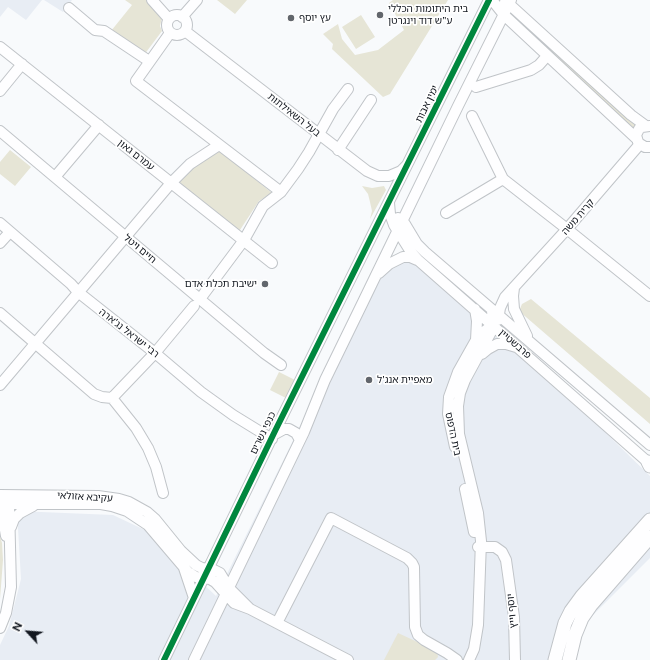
<!DOCTYPE html>
<meta charset="utf-8">
<style>
body{margin:0}
#map{position:relative;width:650px;height:660px;overflow:hidden;background:#f8fafc;font-family:"Public Sans",sans-serif}
canvas{display:block}
.north{position:absolute;left:8px;top:612px;width:40px;height:40px;-webkit-text-stroke:3px #fff;paint-order:stroke;rotate:296deg;font-size:11px;font-weight:700;line-height:16px;text-align:center;color:#12171f}
.north::after{content:'';display:block;margin:auto;width:14px;height:18px;background:#12171f;clip-path:polygon(50% 0,100% 100%,50% 72%,0 100%)}
</style>
<div id="map">
<canvas width="650" height="660"></canvas>
<div class="north">N</div>
</div>
<script>
const context = document.querySelector('canvas').getContext('2d');
context.lineJoin = 'round';
function paint(path, color) { context.fillStyle = color; context.fill(path, 'evenodd'); }
const poly = rows => new Path2D(rows.map(r => 'M' + r).join(''));
function strokePath(path, color, width, dash) { context.strokeStyle = color; context.lineWidth = width; context.lineCap = dash ? 'butt' : 'round'; context.setLineDash(dash || []); context.stroke(path); }
function label(font, color, halo, rows, align = 'center') {
  context.font = font + ' "Public Sans","Noto Sans Hebrew",sans-serif'; context.lineWidth = 3.5; context.setLineDash([]); context.textBaseline = 'middle'; context.strokeStyle = halo; context.fillStyle = color; for (const [text, x, y, turn = 0] of rows) {
    context.save(); context.translate(x, y); context.rotate((+turn || 0) * Math.PI / 180); context.textAlign = isNaN(turn) ? turn : align; if (halo) context.strokeText(text, 0, 0); context.fillText(text, 0, 0); context.restore();
  }
}
paint(poly([
 [0,0,42,0,26,20,8,7,0,17],
 [44,0,72,0,63,12],
 [410,259,569,397,650,476,650,558,572,636,562,648,555,660,0,660,0,645,9,626,21,579,17,511,113,515,147,531,216,596,371,283,376,275]
]), '#e8edf4');
paint(poly([
 [125,0,146,0,162,18,160,26,162,31,144,55,111,31,132,5],
 [217,0,247,0,235,14],
 [393,0,448,0,390,94,383,97,332,49,333,44,323,34,338,24,342,39,355,55,378,50,404,30,389,3],
 [513,12,638,125,634,130,510,18],
 [361,15,375,37,356,49,342,27],
 [10,150,31,167,15,186,0,174,0,162],
 [219,150,272,193,259,201,238,233,175,183,184,174],
 [362,186,372,188,384,186,386,190,370,219,372,211,370,202,368,194],
 [531,299,650,398,650,424,519,311,522,304],
 [279,372,295,380,286,398,270,390],
 [0,536,2,543,3,560,0,599],
 [398,633,437,651,438,657,435,660,384,660]
]), '#e6e5d6');
const minor = poly([
 [152,0,169,19],
 [492,0,504,15,637,139],
 [505,2,509,4,631,115,646,126],
 [69,8,95,30,104,31,149,61],
 '167 25a10 10 0 1 1 20 0a10 10 0 1 1-20 0Z',
 [182,17,197,0],
 [185,31,367,171,378,176,389,176,401,171,407,165],
 [170,33,136,81,281,192],
 [0,47,272,263],
 [476,87,531,70,539,65,547,56],
 [0,91,22,64],
 [472,116,503,179,567,229,650,296],
 [650,126,642,127,639,129,636,135,638,142,640,144,645,147,650,147],
 [0,131,264,353,281,365],
 [338,150,371,100],
 [55,177,99,125],
 [389,203,390,214,394,225,411,252,418,260,650,464],
 [446,213,503,179],
 [398,218,405,224,417,244,425,252,650,445],
 [0,223,71,284,78,292,155,353,201,392,233,415,272,439],
 [0,243,10,232],
 [379,273,389,264,403,257,410,257,417,260],
 [514,288,513,296,514,309,527,336],
 [200,299,244,240,263,206,281,192,298,169,309,152,333,109,348,89],
 [475,309,477,321,476,340],
 [0,313,94,394,102,397,112,398],
 [498,320,500,308,505,297,567,229,640,144],
 [482,354,488,349,497,344,506,344,516,347],
 [0,385,171,183,190,164,219,145],
 [112,398,155,353,194,306],
 [112,398,136,428,148,448,156,467,163,493],
 [273,435,284,429,289,429,296,433,300,440],
 [455,447,448,414,449,397,458,372,476,340,482,333,494,324],
 [465,489,474,532],
 [0,495,98,496,119,499,129,502,147,512,155,519,181,551,196,565,202,568,214,570,220,573,229,588,250,609],
 [4,498,2,504,2,512,6,536],
 [0,504,101,504,112,506,127,511,148,525,188,572,196,577,210,579,215,582,234,603,250,609,348,660],
 [11,527,14,519,20,513,33,506],
 [478,547,495,547,502,552,506,560,514,617,515,660],
 [184,568,194,598],
 [277,623,331,518,407,558,412,563,414,567,415,627,418,635,424,640,447,653,457,660],
 [0,628,6,613,11,587,9,505,7,498],
 [164,660,276,429,489,0],
 [194,660,304,432,325,380,363,302,458,106,511,0],
 [469,660,474,649,478,625,481,541,478,513,459,434,458,406,460,393,465,380,491,332,493,321,492,311]
]);
const major = poly([
 [648,462,650,466],
 [555,660,565,623,571,611,582,596,650,520],
 [569,660,575,635,582,618,591,605,650,537]
]);
strokePath(minor, '#c0c4c8', 12);
strokePath(major, '#c0c4c8', 15);
strokePath(minor, '#fefeff', 10);
strokePath(major, '#fefeff', 13);
strokePath(poly([
 [164,660,276,429,489,0]
]), '#00873e', 6);
for (const [x, y, r, color] of [
 [380,15,4,"#62666c"],
 [291,18,4,"#62666c"],
 [265,284,4,"#62666c"],
 [369,380,4,"#62666c"]
]) { const dot = new Path2D(); dot.arc(x, y, r, 0, 2 * Math.PI); context.fillStyle = color; context.fill(dot); strokePath(dot, '#fff', 1.5); }
label('10px', '#12171f', '#fff', [
 ["בית היתומות הכללי",388,9],
 ["ע\"ש דוד וינגרטן",388,21],
 ["עץ יוסף",299,18],
 ["ישיבת תכלת אדם",257,284,"right"],
 ["מאפיית אנג'ל",377,380]
], 'left');
label('10px', '#12171f', '#fff', [
 ["ימין אבות",427,104,-64],
 ["בעל השאילתות",294,115,38],
 ["עמרם גאון",136,155,38],
 ["קרית משה",578,217,-49],
 ["חיים ויטל",140,249,40],
 ["רבי ישראל נג'ארה",129,333,38],
 ["פרבשטיין",515,344,41],
 ["כנפי נשרים",263,433,-64],
 ["בית הדפוס",453,434,78],
 ["עקיבא אזולאי",85,497,3],
 ["יוסף וייץ",512,611,-95]
]);
</script>
